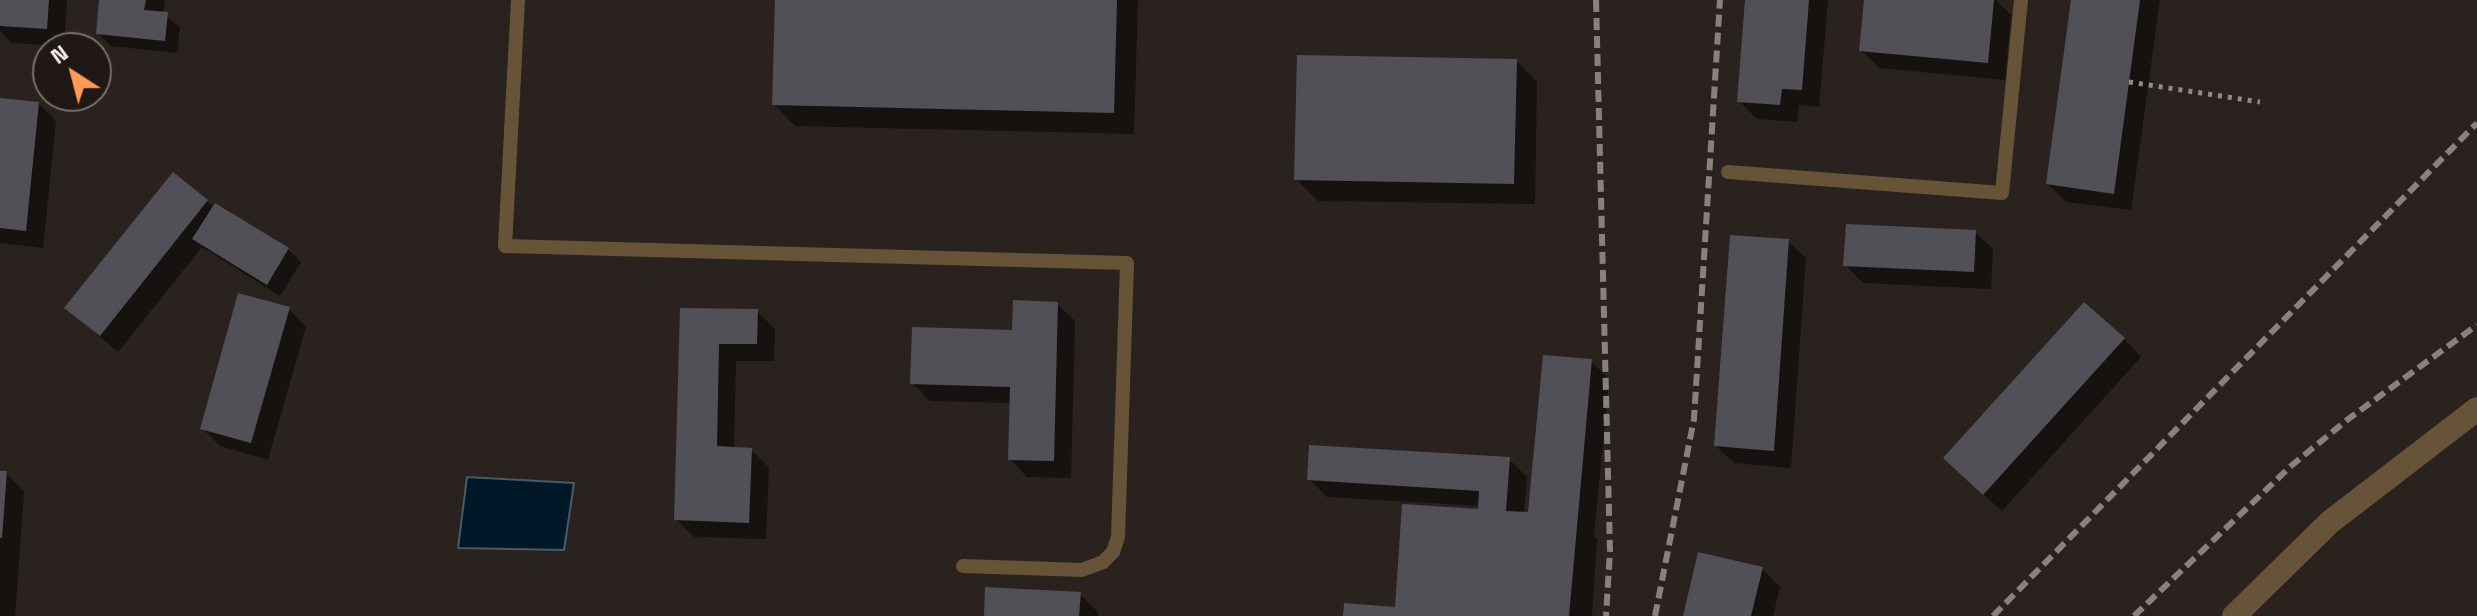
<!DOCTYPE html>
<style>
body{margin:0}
#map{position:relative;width:2477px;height:616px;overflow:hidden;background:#29221e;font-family:"Space Grotesk",sans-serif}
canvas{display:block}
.north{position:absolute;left:32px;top:32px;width:80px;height:80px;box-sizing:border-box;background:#201815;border:2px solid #766f6c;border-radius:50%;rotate:324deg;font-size:22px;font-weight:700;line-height:32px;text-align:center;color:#f7f1ef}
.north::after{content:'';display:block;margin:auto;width:28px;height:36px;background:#fe9b58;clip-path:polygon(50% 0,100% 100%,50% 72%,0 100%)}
</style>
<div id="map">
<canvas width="2477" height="616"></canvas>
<div class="north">N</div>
</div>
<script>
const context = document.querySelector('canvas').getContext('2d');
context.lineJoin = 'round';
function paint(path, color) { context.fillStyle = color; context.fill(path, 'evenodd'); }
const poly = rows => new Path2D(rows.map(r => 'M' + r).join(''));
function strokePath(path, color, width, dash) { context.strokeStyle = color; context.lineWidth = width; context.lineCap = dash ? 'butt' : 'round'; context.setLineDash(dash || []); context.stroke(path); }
const water = poly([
 [467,477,574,483,564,550,458,548,467,477]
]);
paint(water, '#001828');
strokePath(water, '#4a5964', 2);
paint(poly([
 [0,0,67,0,64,46,12,43,0,31],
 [101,0,165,0,163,14,180,27,177,53,111,46,98,33],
 [777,0,1138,0,1134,134,795,126,774,104],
 [1747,0,1828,0,1819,107,1799,105,1797,122,1757,119,1739,101],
 [1866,0,1996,0,2011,15,2005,80,1879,68,1861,50],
 [2073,0,2160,0,2131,210,2066,202,2048,184],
 [1516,61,1537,82,1535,204,1318,201,1296,179],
 [0,100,39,104,56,121,43,248,0,243],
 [207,202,288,249,301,262,280,296,202,247,118,352,67,308],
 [1975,232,1993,249,1991,289,1863,283,1845,265],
 [1788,241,1806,258,1791,468,1734,463,1716,446],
 [1057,304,1075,321,1071,478,1027,477,1010,459,1011,403,930,401,912,383,1014,332],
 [289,309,306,327,268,460,220,446,202,428],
 [682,310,757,311,775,329,774,361,736,361,734,449,751,450,769,467,766,539,694,537,676,519],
 [2124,339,2141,357,2002,511,1963,476],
 [1591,361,1609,379,1594,536,1597,540,1592,616,1345,616,1397,609,1483,512,1480,506,1327,497,1309,479,1509,459,1527,477,1524,515,1535,516],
 [0,473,6,473,24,491,15,616,0,616],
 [1762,569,1780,587,1773,616,1685,616],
 [1080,594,1098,612,1098,616,986,616]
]), '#0007');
paint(poly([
 [0,0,49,0,47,29,0,26],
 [99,0,146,0,144,10,168,12,165,41,96,34],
 [775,0,1117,0,1114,113,772,105],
 [1745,0,1809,0,1802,90,1782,89,1780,105,1737,102],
 [1864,0,1994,0,1988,63,1859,51],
 [2071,0,2140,0,2114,194,2046,184],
 [1297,55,1517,59,1514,184,1294,180],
 [0,98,39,102,26,231,0,228],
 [173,172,208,200,100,336,64,308],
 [215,203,289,248,267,285,192,239],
 [1846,224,1976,230,1974,272,1843,266],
 [1730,235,1789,239,1774,451,1714,446],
 [238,293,290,307,251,443,200,429],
 [1013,300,1058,302,1054,461,1008,460,1010,387,910,384,912,327,1012,330],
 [2084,302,2125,338,1983,495,1943,458],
 [680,308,758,309,757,344,719,344,717,446,752,448,749,523,674,520],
 [1543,355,1592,359,1569,616,1343,616,1344,603,1395,607,1402,504,1478,509,1479,491,1307,480,1309,445,1510,457,1506,511,1528,512],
 [0,471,7,471,2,538,0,538],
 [1698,552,1763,567,1751,616,1683,616],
 [985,587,1081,592,1079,616,984,616]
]), '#525057');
strokePath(poly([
 [2129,82,2260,102]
]), '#928c89', 5, [4, 6]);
strokePath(poly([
 [518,0,505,246,1127,263,1118,537,1113,552,1103,562,1082,570,963,566],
 [1728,172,2002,193,2021,0]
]), '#675438', 14);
strokePath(poly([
 [2234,616,2330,522,2477,409]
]), '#675438', 24);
strokePath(poly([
 [1596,0,1610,551,1606,616],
 [1655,616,1694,419,1720,0],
 [1993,616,2477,123],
 [2134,616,2291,466,2347,420,2477,325]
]), '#88827f', 6, [12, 6]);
</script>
